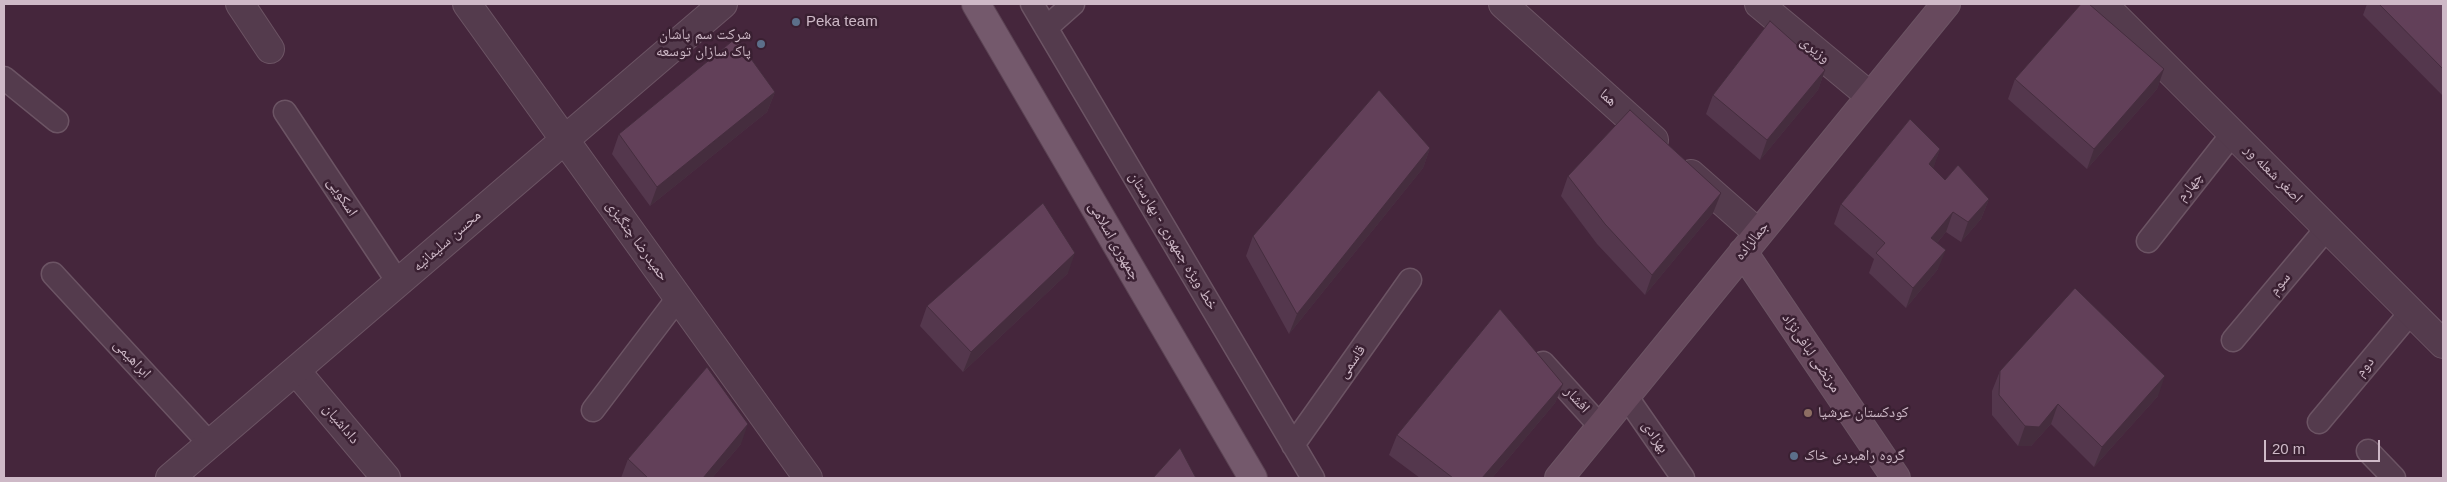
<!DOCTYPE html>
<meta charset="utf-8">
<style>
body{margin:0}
#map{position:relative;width:2447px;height:482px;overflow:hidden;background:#45263c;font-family:Arial,sans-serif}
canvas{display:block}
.frame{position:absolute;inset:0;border:5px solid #ceb9c7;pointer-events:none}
.scale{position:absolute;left:2264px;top:440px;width:116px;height:22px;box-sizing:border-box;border:2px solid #ceb9c7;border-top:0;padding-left:6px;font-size:15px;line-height:18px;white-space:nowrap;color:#ceb9c7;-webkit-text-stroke:4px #3a2032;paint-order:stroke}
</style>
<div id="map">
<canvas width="2447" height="482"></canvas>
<div class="frame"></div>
<div class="scale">20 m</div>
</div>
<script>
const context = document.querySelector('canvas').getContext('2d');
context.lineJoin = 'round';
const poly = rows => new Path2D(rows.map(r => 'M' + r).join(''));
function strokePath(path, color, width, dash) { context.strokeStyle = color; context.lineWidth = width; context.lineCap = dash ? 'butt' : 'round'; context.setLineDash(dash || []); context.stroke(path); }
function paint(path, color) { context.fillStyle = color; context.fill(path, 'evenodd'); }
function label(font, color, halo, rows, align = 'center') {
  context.font = font + ' Arial,"Noto Naskh Arabic",sans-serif'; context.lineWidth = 5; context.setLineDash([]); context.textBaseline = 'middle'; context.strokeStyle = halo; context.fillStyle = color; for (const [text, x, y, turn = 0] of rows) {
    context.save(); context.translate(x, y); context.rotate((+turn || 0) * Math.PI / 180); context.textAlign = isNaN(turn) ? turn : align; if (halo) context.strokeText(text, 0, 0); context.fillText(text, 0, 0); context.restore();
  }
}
const service = poly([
 [1032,4,1313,478],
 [1046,28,1073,4],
 [4,78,57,121],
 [285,112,398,282],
 [2148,241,2233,133],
 [53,274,210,444],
 [2233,340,2327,228],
 [1543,363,1601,427],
 [1626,396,1683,478],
 [593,410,678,298],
 [2319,422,2411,312],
 [1293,445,1410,280],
 [2368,451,2394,478]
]);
const minor = poly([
 [240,4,270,49],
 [1503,4,1654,140],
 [1759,4,1870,96],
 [2103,4,2443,344],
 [1691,174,1758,233],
 [296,371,386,478]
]);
const tertiary = poly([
 [467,4,808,478],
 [170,478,723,4]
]);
const secondary = poly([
 [1743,252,1896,478],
 [1559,478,1946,4]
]);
const primary = poly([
 [976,4,1253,478]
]);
strokePath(service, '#6c5464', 25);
strokePath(minor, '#6c5464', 30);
strokePath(tertiary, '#6c5464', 30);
strokePath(secondary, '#6c5464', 30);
strokePath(primary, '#5b4253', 30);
strokePath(service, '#543b4d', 22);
strokePath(minor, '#543b4d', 28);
strokePath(tertiary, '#543b4d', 28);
strokePath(secondary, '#67495d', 28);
strokePath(primary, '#74596c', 28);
paint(poly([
 [2367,4,2443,4,2443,96,2363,15],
 [2164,69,2157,89,2087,169,2008,99,2015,79],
 [1825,70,1818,90,1760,160,1706,114,1713,95],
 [775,92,767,112,650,206,612,154,619,134],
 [1430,148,1423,168,1289,334,1246,256,1253,236],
 [1940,149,1933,168,1945,180,1989,199,1981,219,1961,242,1946,232,1937,243,1938,269,1906,308,1869,273,1874,259,1834,224,1841,204],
 [1568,176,1721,193,1713,213,1645,295,1597,244,1561,196],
 [1068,273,963,372,920,326,927,306],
 [2000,371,2158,396,2094,467,2051,424,2031,446,2018,446,1992,415,1992,391],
 [1563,384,1555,403,1492,478,1420,478,1389,455,1397,435],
 [741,444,712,478,621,478,628,459]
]), '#54374d');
paint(poly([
 [2164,69,2157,89,2087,169,2094,149],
 [1825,70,1818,90,1760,160,1767,140],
 [775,92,767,112,650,206,657,187],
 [1430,148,1423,168,1289,334,1297,314],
 [1940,149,1933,169,1929,164],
 [1721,193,1713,213,1645,295,1652,275],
 [1989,199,1981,219,1961,242,1968,222],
 [1953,212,1946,232,1924,258,1931,238],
 [1946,250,1938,269,1906,308,1913,288],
 [1075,253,1068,273,963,372,971,352],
 [2165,376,2158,396,2094,467,2102,447],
 [1563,384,1555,403,1492,478,1482,478],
 [2058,404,2051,424,2031,446,2018,446,2025,426],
 [748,424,741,444,712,478,703,478]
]), '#452d3e');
const building = poly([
 [2081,4,2089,4,2164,69,2094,149,2015,79,2081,4],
 [2379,4,2443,4,2443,69,2379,4],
 [1770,21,1825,70,1767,140,1713,95,1770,21],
 [736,38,775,92,657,187,619,134,736,38],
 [1379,90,1430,148,1297,314,1253,236,1379,90],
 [1630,110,1721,193,1652,275,1605,224,1568,176,1630,110],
 [1910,119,1940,149,1929,164,1945,180,1958,165,1989,199,1968,222,1953,212,1931,238,1946,250,1913,288,1876,253,1885,243,1841,204,1910,119],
 [1043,203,1075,253,971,352,927,306,1043,203],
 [2075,288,2165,376,2102,447,2058,404,2039,427,2025,426,1999,395,2000,371,2075,288],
 [1500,309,1563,384,1482,478,1453,478,1397,435,1500,309],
 [707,367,748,424,703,478,648,478,628,459,707,367],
 [1180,448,1196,478,1153,478,1180,448]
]);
paint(building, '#624059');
strokePath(building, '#452d3e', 1);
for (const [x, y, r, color] of [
 [796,22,5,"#5c6f8a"],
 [761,44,5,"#5c6f8a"],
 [1808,413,5,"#8d6e63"],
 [1794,456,5,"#5c6f8a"]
]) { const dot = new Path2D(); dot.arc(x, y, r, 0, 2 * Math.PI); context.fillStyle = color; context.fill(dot); strokePath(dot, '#3a2032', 2); }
label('15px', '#ceb9c7', '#3a2032', [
 ["Peka team",806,22],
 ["شرکت سم پاشان",751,35,"right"],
 ["پاک سازان توسعه",751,52,"right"],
 ["کودکستان عرشیا",1818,413],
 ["گروه راهبردی خاک",1804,456]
], 'left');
label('15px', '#ceb9c7', '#3a2032', [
 ["وزیری",1815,50,40],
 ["هما",1608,98,42],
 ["اصغر شعله ور",2273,174,45],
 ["چهارم",2190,187,-51],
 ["اسکویی",342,197,57],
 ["محسن سلیمانیه",447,241,-41],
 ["حمیدرضا چنگیزی",637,241,54],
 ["جمهوری اسلامی",1114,241,60],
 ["خط ویژه جمهوری - بهارستان",1173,241,59],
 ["جمالزاده",1752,241,-51],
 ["سوم",2280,284,-50],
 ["مرتضی لبافی‌نژاد",1811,353,56],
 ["ابراهیمی",132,359,47],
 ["قاسمی",1352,362,-55],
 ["دوم",2365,367,-50],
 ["افشار",1577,400,48],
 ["داداشیان",341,424,50],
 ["بهزادی",1655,437,56]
]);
</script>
